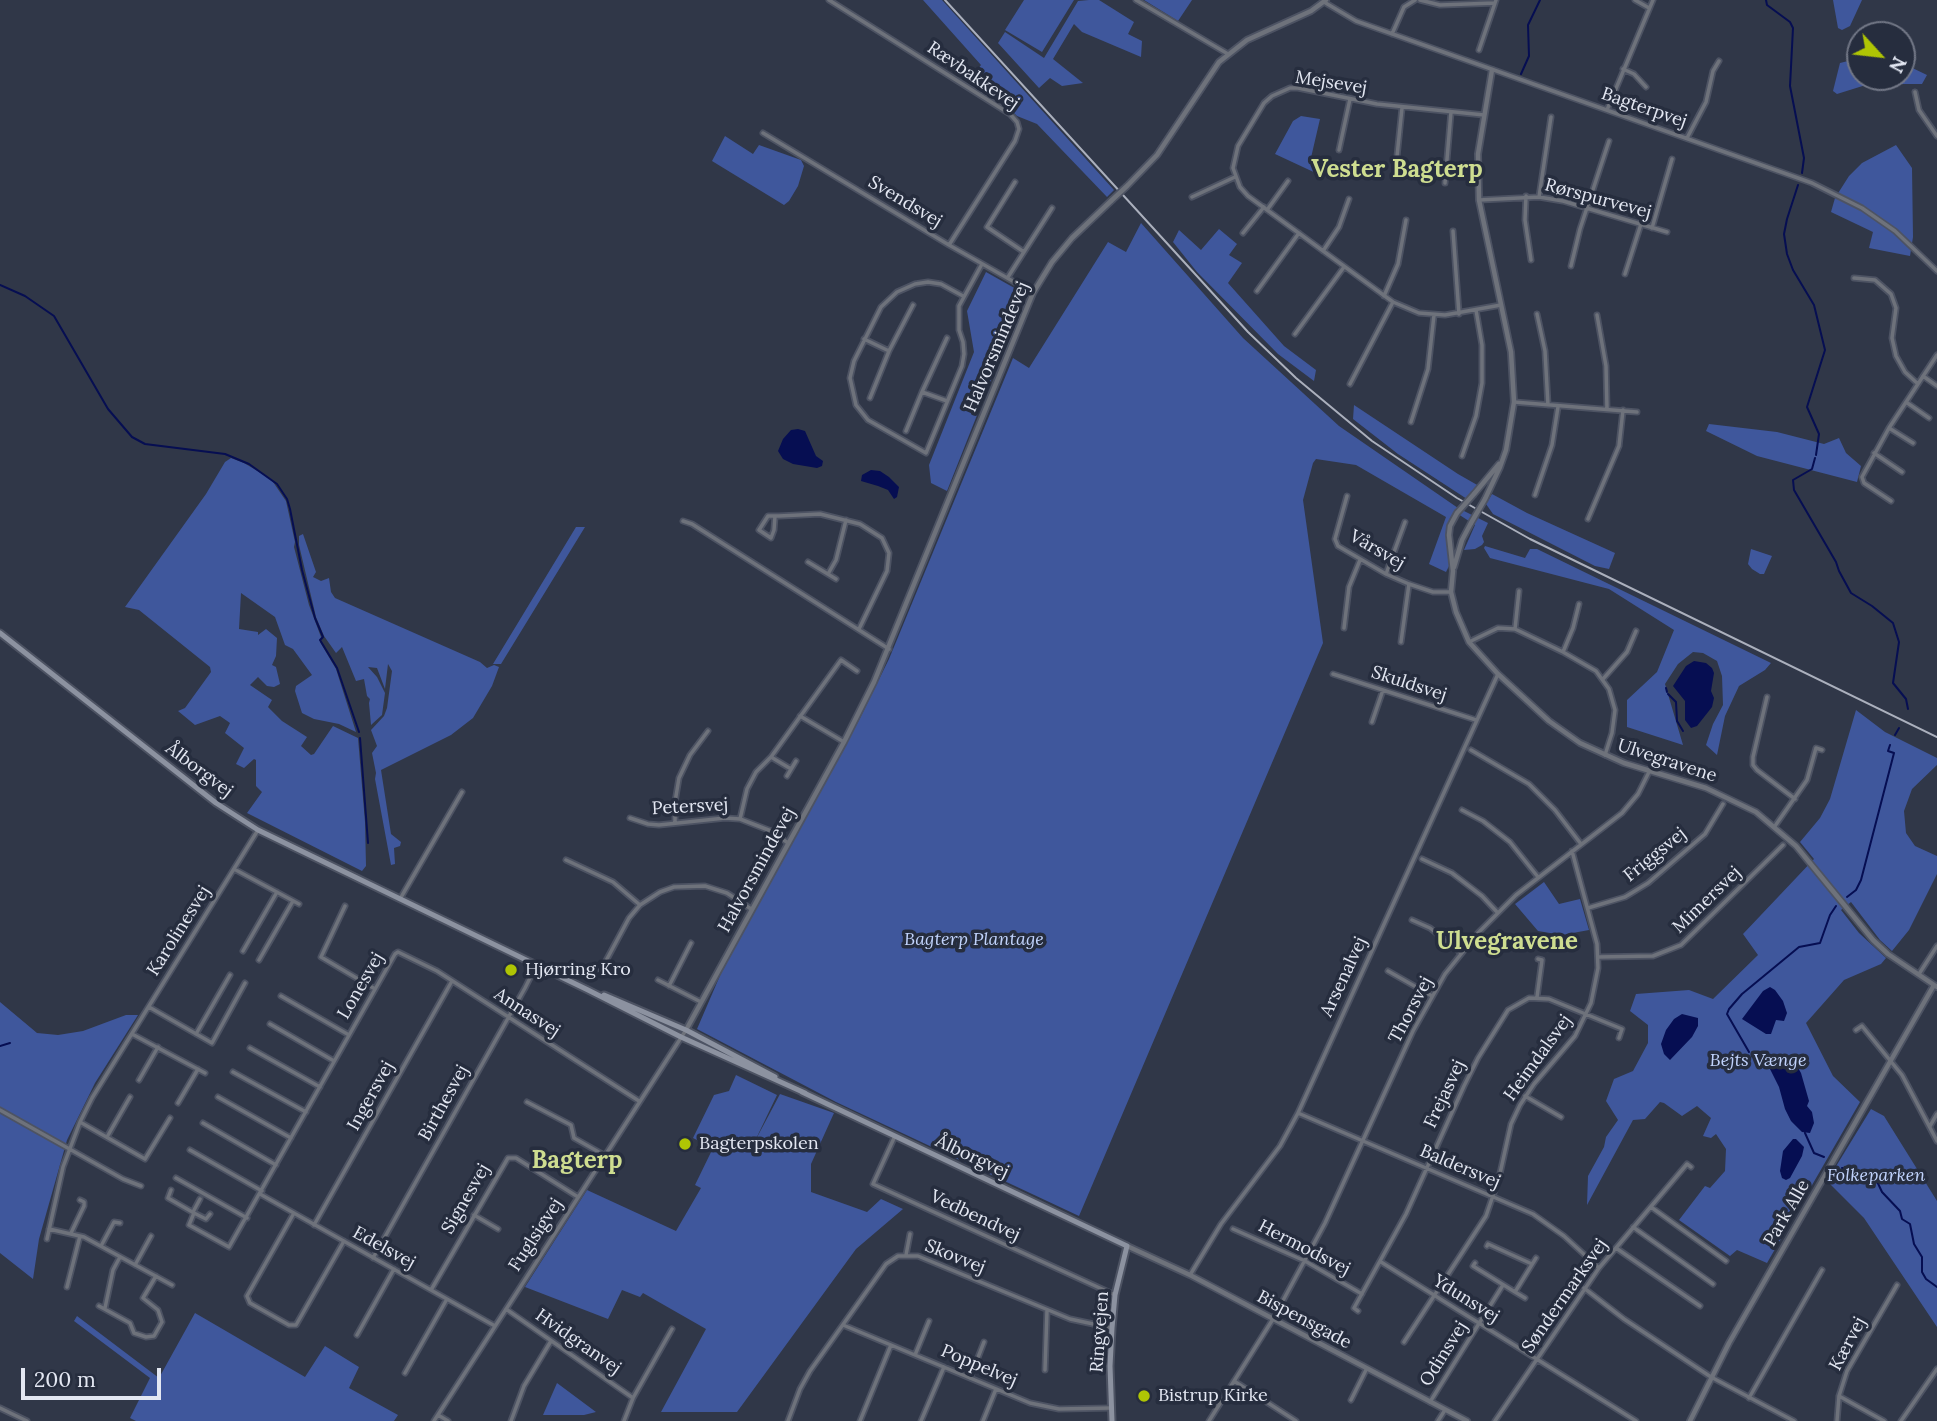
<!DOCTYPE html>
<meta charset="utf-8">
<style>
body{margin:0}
#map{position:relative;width:1937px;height:1421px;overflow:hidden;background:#303748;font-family:Lora,serif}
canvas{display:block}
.north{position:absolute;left:1846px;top:21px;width:70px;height:70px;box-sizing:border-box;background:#262d3e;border:2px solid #727786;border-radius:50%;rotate:117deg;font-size:19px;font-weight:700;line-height:28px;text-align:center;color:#e3e7f2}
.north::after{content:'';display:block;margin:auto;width:24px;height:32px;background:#afc504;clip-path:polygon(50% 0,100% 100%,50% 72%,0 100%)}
.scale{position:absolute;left:21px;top:1368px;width:140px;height:32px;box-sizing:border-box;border:4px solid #e3e7f2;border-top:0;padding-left:9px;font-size:21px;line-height:24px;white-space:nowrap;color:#e3e7f2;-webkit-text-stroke:5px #262d3e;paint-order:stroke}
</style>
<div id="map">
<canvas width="1937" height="1421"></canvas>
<div class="north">N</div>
<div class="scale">200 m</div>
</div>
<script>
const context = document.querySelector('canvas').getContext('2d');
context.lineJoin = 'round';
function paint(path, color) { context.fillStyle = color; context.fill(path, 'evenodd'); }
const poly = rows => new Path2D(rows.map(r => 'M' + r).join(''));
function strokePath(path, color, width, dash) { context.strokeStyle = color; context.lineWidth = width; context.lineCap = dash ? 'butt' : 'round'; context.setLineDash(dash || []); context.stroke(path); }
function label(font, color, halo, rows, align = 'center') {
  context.font = font + ' Lora,serif'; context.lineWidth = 7; context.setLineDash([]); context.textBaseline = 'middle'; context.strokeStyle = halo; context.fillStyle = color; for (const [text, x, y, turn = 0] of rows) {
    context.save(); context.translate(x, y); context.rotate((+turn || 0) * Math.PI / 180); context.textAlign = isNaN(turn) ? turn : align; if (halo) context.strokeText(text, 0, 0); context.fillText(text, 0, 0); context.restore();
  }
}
paint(poly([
 [923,0,942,0,1114,190,1107,197,1037,124,1017,116,974,74,981,65],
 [1024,0,1074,0,1042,52,1005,30],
 [1089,0,1099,0,1134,22,1128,34,1142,41,1141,57,1082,32,1074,24,1053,59,1083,83,1062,86,1050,78,1039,88,998,43,1005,32,1044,58,1078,1],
 [1144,0,1192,0,1178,21],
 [1833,0,1862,0,1850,26,1842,30,1838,28],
 [1860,58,1860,77,1902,77,1902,63,1927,75,1922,84,1869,84,1837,94,1833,91,1840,63],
 [1301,116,1320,119,1310,162,1322,167,1320,175,1275,154,1293,121],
 [725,136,753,154,759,145,801,160,804,166,798,186,789,201,784,205,712,161],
 [1896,145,1912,168,1913,237,1910,256,1869,248,1873,232,1831,212,1835,198,1849,176,1862,163],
 [1141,223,1243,338,1339,426,1458,508,1488,523,1482,536,1484,542,1482,545,1475,549,1464,550,1475,525,1455,512,1450,518,1447,533,1450,564,1446,572,1429,564,1446,517,1356,465,1316,459,1313,463,1303,500,1323,643,1079,1216,836,1102,697,1029,722,971,859,720,889,659,1013,358,1029,368,1108,242,1126,252],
 [1219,229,1237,244,1229,255,1242,263,1228,283,1284,346,1316,370,1314,381,1278,354,1197,272,1173,242,1179,230,1201,250],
 [986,272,1025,294,947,491,931,483,929,465,974,352,967,311],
 [1354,405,1458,474,1479,486,1467,499,1398,454,1353,419],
 [1709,424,1777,432,1824,444,1839,438,1846,453,1861,466,1857,482,1757,456,1706,431],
 [231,458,244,463,271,479,286,501,295,542,294,547,309,605,321,637,320,642,336,669,356,732,339,724,314,719,302,713,295,691,296,686,312,675,293,649,285,645,275,617,241,593,239,629,258,632,258,635,266,629,277,638,276,656,272,665,276,667,280,684,274,687,267,686,258,677,250,685,272,700,268,707,282,721,307,737,301,746,311,755,314,754,333,726,358,738,365,822,366,866,362,871,247,813,262,792,256,786,256,760,254,759,244,768,236,764,244,748,225,733,230,723,220,716,195,725,178,711,185,708,211,672,210,667,139,610,125,607,206,494,225,462],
 [1492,494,1527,513,1615,553,1609,569,1595,566,1493,514,1486,504],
 [576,527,585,527,501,664,493,664],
 [303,534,316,572,313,577,321,581,329,578,331,592,335,598,480,662,487,668,494,665,499,667,492,686,473,718,451,735,381,770,391,834,401,842,400,846,394,848,395,864,391,865,375,779,376,773,372,753,377,746,371,730,384,716,387,708,392,671,388,664,385,689,377,668,368,667,377,677,385,693,382,715,371,725,369,703,370,699,367,696,364,679,356,681,342,647,336,653,324,636,316,617,299,545,299,536],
 [1485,546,1525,558,1530,549,1537,549,1771,663,1765,670,1739,686,1725,716,1717,755,1706,745,1713,724,1723,705,1722,676,1717,661,1703,653,1693,652,1678,664,1665,684,1683,745,1627,727,1627,700,1657,672,1674,630,1609,589,1490,558,1484,548],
 [1751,549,1772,556,1764,574,1760,574,1752,569,1748,564],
 [1856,710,1885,732,1937,758,1937,765,1912,789,1904,811,1906,833,1915,846,1937,856,1937,874,1909,930,1892,951,1880,940,1851,902,1841,910,1859,933,1886,958,1881,964,1844,980,1806,1023,1833,1076,1860,1102,1767,1263,1737,1250,1730,1256,1679,1220,1705,1186,1710,1188,1725,1171,1726,1149,1716,1134,1711,1138,1703,1136,1711,1118,1697,1106,1682,1116,1664,1103,1660,1102,1645,1119,1633,1120,1587,1205,1588,1176,1604,1147,1606,1137,1618,1120,1606,1101,1614,1079,1633,1071,1648,1043,1648,1025,1630,1011,1636,994,1689,990,1713,999,1758,955,1743,934,1814,859,1800,842,1820,818,1830,799],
 [1544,882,1559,904,1580,899,1589,930,1562,935,1538,931,1515,904],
 [0,1002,37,1033,58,1035,83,1031,126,1015,138,1015,95,1083,67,1140,39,1239,33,1279,0,1253],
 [736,1075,777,1095,754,1143,780,1094,834,1113,811,1164,811,1192,867,1212,881,1199,903,1209,856,1249,737,1412,661,1412,706,1329,643,1293,640,1297,622,1290,608,1319,525,1287,587,1190,676,1231,701,1188,695,1185,713,1148,693,1138,714,1095,729,1091],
 [1871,1109,1884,1116,1937,1201,1937,1327,1864,1218,1827,1181],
 [195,1313,305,1377,325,1346,359,1367,349,1388,398,1415,394,1421,136,1421,130,1418,150,1378,74,1321,77,1316,159,1378],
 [557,1383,596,1412,584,1415,543,1415]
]), '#3f579c');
paint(poly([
 [798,429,805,431,816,456,823,461,822,466,817,468,793,464,783,459,778,451,783,439,791,430],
 [871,470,880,471,889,477,899,487,897,497,894,499,888,490,878,486,861,481,862,475],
 [1694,661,1706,663,1712,668,1714,673,1711,691,1714,698,1712,707,1697,726,1691,728,1685,720,1685,701,1673,686,1686,666],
 [1770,987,1775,990,1783,1001,1787,1013,1784,1021,1776,1020,1771,1034,1766,1034,1742,1019,1763,991],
 [1682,1014,1698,1018,1698,1026,1692,1037,1670,1060,1664,1054,1661,1044,1666,1030,1674,1019],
 [1778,1057,1797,1066,1801,1073,1809,1101,1807,1106,1812,1112,1814,1123,1810,1133,1802,1132,1791,1121,1785,1109,1779,1087,1770,1069,1771,1061],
 [1793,1139,1796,1139,1804,1147,1802,1156,1790,1178,1786,1180,1782,1178,1780,1171,1783,1151]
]), '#060e52');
strokePath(poly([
 [1766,0,1767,5,1790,22,1793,28,1790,86,1804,158,1802,173],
 [1521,74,1529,56,1528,25,1540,0],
 [1798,185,1787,219,1784,234,1787,254,1793,270,1814,305,1825,350,1807,407,1819,434,1816,455],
 [0,285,25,296,54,316,108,409,132,437,145,444,225,454,249,464,277,484,287,499,290,509,302,570,315,618,323,637,320,640,337,668,359,732],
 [1815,458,1812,469,1793,480,1794,490,1836,562,1839,571,1851,593,1872,606,1893,623,1899,642,1893,683,1906,699,1908,709],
 [1666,688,1667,692],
 [1668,694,1676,702,1677,721,1683,731],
 [1895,735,1899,728],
 [360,738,368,843],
 [1847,897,1856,890,1861,880,1894,753,1888,751,1890,745],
 [0,1046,10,1043],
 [1749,1052,1727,1014,1729,1009,1742,994,1799,947,1820,943,1830,915,1836,906],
 [1805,1133,1814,1153,1824,1157],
 [1842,1168,1875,1177,1882,1192,1900,1211,1902,1219,1910,1224,1914,1244,1922,1257,1922,1272,1926,1279,1937,1287]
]), '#060e52', 2);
const minor = poly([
 [829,0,1010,114,1017,122,1019,129,1015,141,949,245],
 [1136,0,1228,54],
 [1420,0,1440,5,1495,3,1496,0],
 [1635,0,1649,8],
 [1324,2,1356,21,1812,183,1862,208,1895,231,1937,271],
 [1392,34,1404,7,1415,0],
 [1479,50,1495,3],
 [1623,69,1634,74,1646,87],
 [1915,92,1919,110,1937,136],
 [1607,110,1653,0],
 [1484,115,1377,104,1298,88,1290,88,1272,96,1264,103,1238,146,1233,168,1240,187,1248,196,1393,302,1419,313,1445,315,1501,305],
 [763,133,949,245,1032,292],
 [1687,138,1706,102,1713,71,1719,61],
 [1339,150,1350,99],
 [1396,166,1402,108],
 [1015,182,987,227,1024,252],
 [1445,183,1451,112],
 [1526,196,1525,220,1531,260],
 [1192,197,1235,177],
 [1539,197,1551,117],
 [1479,200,1539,197,1563,201,1667,232],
 [1267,210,1288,181],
 [1652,228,1672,159],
 [1453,231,1459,314],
 [1243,233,1264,207],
 [1323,251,1339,227,1349,199],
 [1571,266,1580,229,1609,141],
 [1625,274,1641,224],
 [1008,277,1052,208],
 [1854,278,1875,280,1891,294,1896,308,1892,338,1896,356,1905,372,1918,384],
 [1257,291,1299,233],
 [963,296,941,284,928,282,915,284,897,292,881,307,854,361,850,378,856,405,868,420,926,453,962,366,964,354,963,342,959,330,959,306,982,264],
 [1384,296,1398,264,1406,220],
 [1537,314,1545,351,1548,405],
 [1597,315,1606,366,1607,409],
 [1295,334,1344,267],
 [947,338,922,392,947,401],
 [864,339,889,351],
 [1923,376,1937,386],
 [1350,384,1393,302],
 [870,398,889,351,913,305],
 [1514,402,1637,412],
 [1906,402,1929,418],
 [1411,422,1428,369,1434,315],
 [1889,428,1913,443],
 [906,431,922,392],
 [1874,453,1902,472],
 [1462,456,1476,416,1482,383,1482,345,1476,310],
 [1535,495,1552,445,1558,407],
 [1347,496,1335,539,1338,546,1386,574,1409,584,1433,592,1451,592],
 [1891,501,1864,483,1862,477,1889,428,1937,355],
 [775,516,774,530,771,538,759,530,768,516,779,516,820,514,860,524,882,538,889,553,887,571,859,629],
 [1588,519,1619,446,1623,410],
 [683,521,692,524,889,649],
 [808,562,836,579],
 [828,574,836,560,846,520],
 [1386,574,1405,522],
 [1344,628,1349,587,1360,560],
 [1515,629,1519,591],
 [1401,642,1409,584],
 [1469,642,1498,628,1515,629,1563,652,1596,671,1609,689,1615,710,1612,733,1605,755],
 [1563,652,1573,628,1579,604],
 [1333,674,1476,720],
 [1603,679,1627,652,1636,631],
 [1767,697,1753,757,1753,765,1757,770,1795,799],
 [800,716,844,742],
 [1372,722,1383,690],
 [1471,750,1529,784,1555,810,1581,844],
 [771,757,791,769],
 [787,776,796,761],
 [1462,810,1483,821,1510,842,1538,877],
 [630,818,648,824,659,825,725,818,740,819,771,831,788,843],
 [740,819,747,789,756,772,771,757,841,660,857,671],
 [675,823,675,802,679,778,690,755,708,731],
 [1775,826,1807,780,1816,748,1822,750],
 [1422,859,1452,873,1482,896,1497,912],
 [566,860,613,882,640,905],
 [234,869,299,904],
 [400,899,462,792],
 [345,906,321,957,375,989],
 [1588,908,1625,897,1648,883,1705,834,1723,804],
 [1412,920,1430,928,1461,953],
 [243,951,277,892],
 [1598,957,1653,956,1681,945,1783,845],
 [259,960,293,901],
 [601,970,629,918,640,905,660,892,674,887,705,886,727,893,751,909],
 [1388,971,1432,996],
 [1919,974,1937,946],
 [658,980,701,1002],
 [669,986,691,943],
 [281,996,349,1035],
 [1537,997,1542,960,1538,959],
 [149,1007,212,1043,245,983],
 [270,1024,334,1061],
 [1856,1030,1862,1026,1902,1075,1937,1141],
 [132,1034,205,1073],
 [196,1034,230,975],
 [250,1048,320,1087],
 [233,1072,306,1112],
 [139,1080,158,1047],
 [1525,1096,1561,1117],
 [218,1097,291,1138],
 [527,1102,571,1125,574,1138,604,1155],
 [178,1103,198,1069],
 [0,1110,123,1179,141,1186],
 [1298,1113,1533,1214,1564,1236,1599,1268],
 [80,1122,145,1159,170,1118],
 [203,1123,276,1165],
 [1930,1126,1937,1114],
 [895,1136,873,1184,1115,1295],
 [107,1137,130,1097],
 [190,1150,262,1191],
 [176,1178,247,1218],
 [171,1190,168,1198,194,1213],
 [260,1194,495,1326],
 [1651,1207,1726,1261],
 [193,1212,200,1199],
 [294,1213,247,1296,250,1303,289,1325,296,1325,344,1241],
 [210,1214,206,1219,194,1213,189,1225,229,1247,395,954,398,952,437,971,639,1101],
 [474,1215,498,1229],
 [314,1225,452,981],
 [1633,1227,1713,1284],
 [49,1229,84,1237,172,1285],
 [1233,1229,1305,1261,1362,1294],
 [71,1233,84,1206,84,1202,80,1200],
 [47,1239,63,1167,80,1122,92,1098,258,830],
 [101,1246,114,1222,120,1223],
 [1487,1246,1488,1244,1532,1264],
 [1616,1248,1700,1306],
 [906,1255,910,1234],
 [373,1258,525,988,530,978,527,962],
 [1381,1262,1636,1421],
 [1475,1263,1473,1266,1515,1292,1536,1258],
 [135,1265,151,1236],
 [1190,1275,1221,1224,1280,1146,1298,1113,1498,674],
 [67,1287,80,1236],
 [1584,1288,1624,1319,1711,1377,1794,1421],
 [431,1290,508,1158,516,1158,578,1197],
 [1515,1292,1525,1298],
 [99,1306,130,1323,134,1333,146,1337,154,1336,162,1322,158,1310,143,1298,156,1276],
 [105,1308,113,1270,120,1257],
 [506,1309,633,1398],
 [1358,1311,1354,1308,1406,1214,1464,1086,1478,1058,1508,1010,1529,998,1549,999,1622,1029,1619,1038],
 [843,1325,1030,1403,1059,1409,1111,1408],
 [357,1335,394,1269],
 [1404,1342,1486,1216,1499,1178,1511,1124,1520,1105,1534,1084,1575,1036,1591,1003,1598,968,1597,944,1572,851],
 [915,1355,929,1321],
 [1045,1370,1047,1311],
 [405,1373,447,1299],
 [970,1378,984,1342],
 [1234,1381,1296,1421],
 [1839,1396,1884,1421],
 [1749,1398,1822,1270],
 [1351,1400,1366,1370],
 [1430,1402,1503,1285],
 [0,1408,27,1421],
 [438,1415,448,1421],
 [434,1421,686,1030],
 [511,1421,524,1386,551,1341],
 [624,1421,633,1398,672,1329],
 [788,1421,800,1389,810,1371,886,1264,898,1256,918,1256,1070,1319,1112,1328],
 [860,1421,891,1345],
 [921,1421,944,1367],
 [983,1421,996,1389],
 [1209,1421,1273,1319,1325,1223,1413,1031,1445,974,1478,933,1516,895,1622,813,1638,794,1649,772],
 [1438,1421,1445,1410],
 [1495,1421,1599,1268,1687,1164,1691,1167],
 [1837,1421,1839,1396,1847,1371,1897,1285],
 [1901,1421,1937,1369]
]);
const tertiary = poly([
 [1127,186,1157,155,1219,62,1247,40,1311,11,1326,0],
 [1474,494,1499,464],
 [1485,499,1500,467,1506,450,1514,402,1511,352,1479,200,1478,154,1492,70],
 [1457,513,1450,526,1449,535,1453,571,1451,592,1456,612,1469,642,1498,674,1549,721,1580,743,1624,763,1706,788,1756,812,1796,846,1873,940,1888,954,1937,987],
 [1454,567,1462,540,1471,523],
 [686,1030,844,742,874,682,1033,293,1052,262,1072,238,1112,200],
 [1127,1246,1190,1275,1467,1421],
 [1690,1421,1729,1343,1934,985]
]);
const secondary = poly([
 [0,633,216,803,258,830,588,990,681,1037,805,1093],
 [604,995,686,1030,775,1077],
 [802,1092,1127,1246,1115,1295,1112,1328,1110,1366,1112,1421]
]);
strokePath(minor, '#4d5363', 7);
strokePath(tertiary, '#4d5363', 8);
strokePath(secondary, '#4d5363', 9);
strokePath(minor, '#6e727b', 3.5);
strokePath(tertiary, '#6e727b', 4.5);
strokePath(secondary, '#8c92a0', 5);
strokePath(poly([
 [945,0,1248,332,1296,378,1372,441,1457,498,1530,539,1937,737]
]), '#abb0bd', 2);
const tertiaryBridge = poly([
 [1112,200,1127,186],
 [1457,513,1474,494],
 [1471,523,1485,499]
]);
strokePath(tertiaryBridge, '#4d5363', 8, []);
strokePath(tertiaryBridge, '#6e727b', 4.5);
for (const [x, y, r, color] of [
 [511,970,7,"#afc504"],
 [685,1144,7,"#afc504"],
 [1144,1396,7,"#afc504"]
]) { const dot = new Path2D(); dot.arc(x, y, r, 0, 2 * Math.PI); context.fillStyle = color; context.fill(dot); strokePath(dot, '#262d3e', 2.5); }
label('18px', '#e3e7f2', '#262d3e', [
 ["Rævbakkevej",973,76,34],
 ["Mejsevej",1331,83,9],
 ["Bagterpvej",1644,108,19],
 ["Rørspurvevej",1598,199,15],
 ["Svendsvej",905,202,31],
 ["Halvorsmindevej",997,347,-67],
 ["Vårsvej",1377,550,30],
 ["Skuldsvej",1409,684,18],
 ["Ulvegravene",1667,761,18],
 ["Ålborgvej",199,770,37],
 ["Petersvej",690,807,-3],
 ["Friggsvej",1655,855,-39],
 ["Halvorsmindevej",757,870,-61],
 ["Mimersvej",1707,900,-44],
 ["Karolinesvej",179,931,-58],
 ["Arsenalvej",1344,977,-65],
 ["Lonesvej",361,986,-60],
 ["Thorsvej",1411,1010,-62],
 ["Annasvej",527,1013,33],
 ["Heimdalsvej",1538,1058,-54],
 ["Frejasvej",1445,1094,-65],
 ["Ingersvej",371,1096,-61],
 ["Birthesvej",444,1103,-61],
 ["Ålborgvej",972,1157,25],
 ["Baldersvej",1460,1167,23],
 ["Signesvej",466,1199,-60],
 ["Park Alle",1787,1213,-60],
 ["Vedbendvej",975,1216,25],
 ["Fuglsigvej",536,1235,-57],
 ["Edelsvej",384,1248,29],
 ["Hermodsvej",1304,1248,27],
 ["Skovvej",955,1257,22],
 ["Søndermarksvej",1565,1296,-55],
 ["Ydunsvej",1466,1299,32],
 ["Bispensgade",1304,1320,28],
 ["Ringvejen",1100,1332,-86],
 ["Hvidgranvej",578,1342,35],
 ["Kærvej",1848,1344,-62],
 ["Odinsvej",1444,1354,-58],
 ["Poppelvej",979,1366,23]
]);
label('italic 18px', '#c1d3fc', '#262d3e', [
 ["Bagterp Plantage",974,940],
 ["Bejts Vænge",1758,1061],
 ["Folkeparken",1876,1176]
]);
label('18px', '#e3e7f2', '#262d3e', [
 ["Hjørring Kro",525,970],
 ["Bagterpskolen",699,1144],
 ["Bistrup Kirke",1158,1396]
], 'left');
label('bold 24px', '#cedd90', '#262d3e', [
 ["Vester Bagterp",1397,170],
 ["Ulvegravene",1507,942],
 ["Bagterp",577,1161]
]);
</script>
